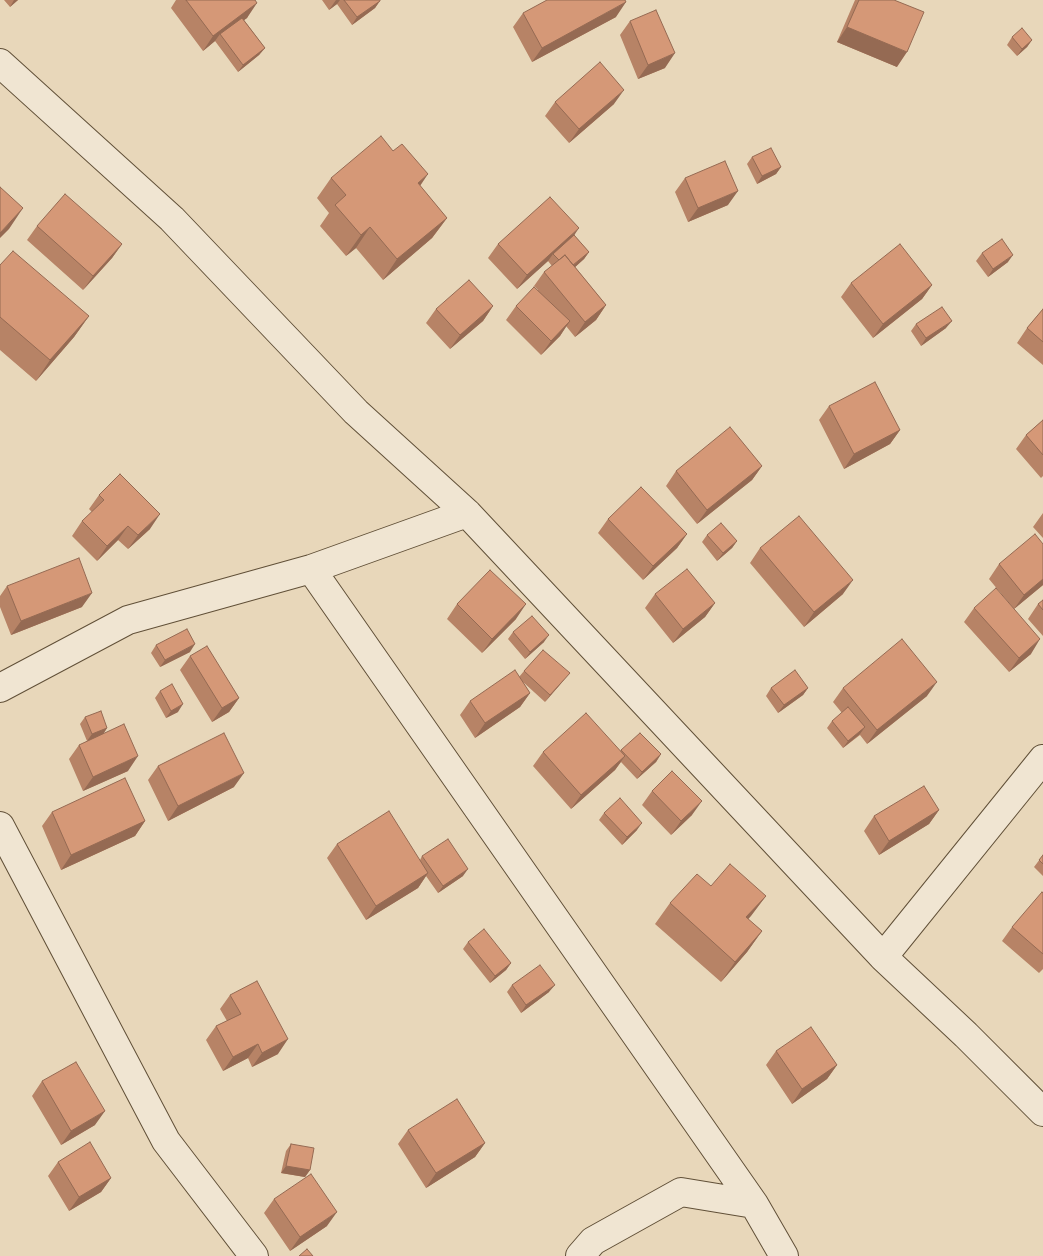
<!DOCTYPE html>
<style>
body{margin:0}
canvas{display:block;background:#e8d7ba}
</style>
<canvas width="1043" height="1256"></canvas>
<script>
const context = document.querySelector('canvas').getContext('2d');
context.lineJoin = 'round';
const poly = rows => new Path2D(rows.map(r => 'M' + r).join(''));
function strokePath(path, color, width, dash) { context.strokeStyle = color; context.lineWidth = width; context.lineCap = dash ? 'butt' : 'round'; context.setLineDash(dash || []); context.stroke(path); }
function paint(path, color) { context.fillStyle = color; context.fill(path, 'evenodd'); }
const minor = poly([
 [0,63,172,219,356,412,467,513,883,957,966,1035,1043,1112],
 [311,569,754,1204,784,1256],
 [0,688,128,620,311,569,467,513],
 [0,826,166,1141,254,1256],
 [883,957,1043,759],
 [580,1256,593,1241,681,1192,754,1204]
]);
strokePath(minor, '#615038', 30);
strokePath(minor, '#f0e5d2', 28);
paint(poly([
 [4,0,18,0,10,7],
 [176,0,255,0,247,18,244,20,265,48,259,55,238,72,215,41,203,51,171,8],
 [322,0,380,0,375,8,352,25,337,4,329,10],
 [855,0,894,0,897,67,837,42],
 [523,13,616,17,532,62,513,27],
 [630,21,665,68,638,79,620,35],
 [1012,37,1032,40,1027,47,1017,56,1007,45],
 [555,102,614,104,569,143,545,116],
 [752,157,781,167,776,174,757,184,747,164],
 [331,178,420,186,447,218,432,238,383,280,356,248,346,256,320,226,329,213,317,198],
 [685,178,728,205,688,222,675,192],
 [37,226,122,244,112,258,83,290,27,240],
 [574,235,589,252,584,259,575,267,606,305,596,320,575,337,566,326,560,336,541,355,506,320,516,306,538,290,534,286,544,272,552,266,548,261,517,289,488,258,498,244],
 [982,253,1008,262,988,277,976,261],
 [0,265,89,316,74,337,36,381,0,350],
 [851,283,932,285,922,299,873,338,841,297],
 [493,306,483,321,450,349,426,323,436,309],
 [1043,309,1043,365,1017,343,1027,328],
 [916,324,946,328,921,346,911,331],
 [829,406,900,430,890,444,844,469,819,420],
 [1043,420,1043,476,1041,478,1016,449,1026,435],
 [762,466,752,480,697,524,666,486,676,471],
 [99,495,150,529,128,549,118,540,97,561,72,536,82,521,92,512,89,509],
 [1043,513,1043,538,1033,527],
 [608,519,687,534,677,548,643,580,598,533],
 [707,535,737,541,732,548,717,561,702,542],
 [1043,544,1043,585,1014,609,989,579,999,564],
 [760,548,843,594,804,627,750,563],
 [7,586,82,607,11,635,0,607,0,596],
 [655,594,715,603,705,617,673,643,645,608],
 [1043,600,1043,636,1028,619,1038,604],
 [457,604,516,619,482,653,447,619],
 [974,608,1031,654,1009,672,964,622],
 [513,632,544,642,525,659,508,639],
 [156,645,190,652,160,667,151,653],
 [190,656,239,698,229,712,212,722,180,670],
 [524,671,564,680,545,702,523,682,530,693,520,707,475,738,460,715,470,701,519,677],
 [771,688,808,688,803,695,778,713,766,696],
 [843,688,927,696,867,744,860,735,843,748,827,728,832,721,842,713,833,702],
 [160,691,178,712,166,718,155,698],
 [85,717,107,728,103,734,128,771,83,791,69,759,79,745,94,738,87,741,80,724],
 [621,750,661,754,656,762,637,779,621,762,615,770,571,809,533,766,543,752,620,751],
 [158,766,234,787,168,821,148,780],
 [652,791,692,815,671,835,642,805],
 [939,810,929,824,879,855,864,831,874,816],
 [52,812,145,821,135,836,61,870,42,826],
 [604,813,637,830,622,845,599,820],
 [337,844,420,860,422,856,463,876,438,893,426,876,418,888,366,920,327,858],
 [1043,855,1043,876,1034,867],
 [711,886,766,896,748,919,762,931,747,952,721,982,655,924,670,903],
 [1043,893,1043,969,1039,973,1002,941,1012,927],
 [468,942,511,963,506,970,490,983,463,949],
 [512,985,549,992,521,1013,507,992],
 [230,995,278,1054,252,1067,248,1058,223,1071,206,1040,216,1026,227,1021,220,1009],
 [776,1051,837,1065,827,1079,792,1104,766,1065],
 [42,1081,95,1125,61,1145,32,1096],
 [408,1130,485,1143,475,1157,426,1188,398,1144],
 [291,1144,310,1170,305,1177,281,1173,286,1151],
 [58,1162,111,1178,101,1192,69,1211,48,1176],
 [274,1199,327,1226,290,1251,264,1213]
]), '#b78366');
paint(poly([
 [14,0,18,0,10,7],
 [336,0,340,0,337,4,329,10],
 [380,1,375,8,352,25,357,17],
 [626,2,616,17,532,62,542,48],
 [257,3,247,18,222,36,220,34,215,41,203,51,213,36],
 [847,27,907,52,897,67,837,42],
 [1032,40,1027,47,1017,56,1022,49],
 [265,48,259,55,238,72,243,65],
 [675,53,665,68,638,79,648,65],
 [624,90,614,104,569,143,579,129],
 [781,167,776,174,757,184,762,176],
 [428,174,414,195,418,183],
 [738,191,728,205,688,222,698,208],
 [23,208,9,229,0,238,0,233],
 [447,218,432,238,383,280,397,259],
 [370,227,356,248,346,256,361,235],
 [579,228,569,243,553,254,548,261,517,289,527,275],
 [122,244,112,258,83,290,93,276],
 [589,252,584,259,563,278,568,270],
 [1013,255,1008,262,988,277,993,269],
 [932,285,922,299,873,338,883,324],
 [606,305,596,320,575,337,585,322],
 [493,306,483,321,450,349,460,335],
 [89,316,74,337,36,381,50,360],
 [570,321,560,336,541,355,551,341],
 [952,321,946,328,921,346,926,338],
 [900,430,890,444,844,469,854,454],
 [762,466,752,480,697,524,707,510],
 [160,514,150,529,128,549,138,535],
 [128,526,118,540,97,561,107,546],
 [687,534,677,548,643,580,653,566],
 [737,541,732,548,717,561,723,553],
 [1043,579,1043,585,1014,609,1024,595],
 [853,580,843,594,804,627,814,612],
 [92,593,82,607,11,635,21,621],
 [715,603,705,617,673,643,683,629],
 [526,604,516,619,482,653,492,639],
 [549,635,544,642,525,659,530,652],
 [1040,639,1031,654,1009,672,1019,658],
 [195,644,190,652,160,667,165,660],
 [570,673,564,680,545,702,550,695],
 [937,682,927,696,867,744,877,730],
 [808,688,803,695,778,713,784,705],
 [530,693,520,707,475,738,485,723],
 [239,698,229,712,212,722,222,708],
 [183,704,178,712,166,718,171,711],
 [865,727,860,734,843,748,848,741],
 [107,728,102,736,87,741,92,734],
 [661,754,656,762,637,779,642,772],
 [138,756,128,771,83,791,93,777],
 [625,756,615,770,571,809,581,795],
 [244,773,234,787,168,821,178,806],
 [702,801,692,815,671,835,681,821],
 [939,810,929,824,879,855,889,841],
 [145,821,135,836,61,870,71,855],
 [642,823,637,830,622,845,627,837],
 [468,869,463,876,438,893,443,886],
 [428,873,418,888,366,920,376,906],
 [766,896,751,916,731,938,746,917],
 [762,931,747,952,721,982,735,962],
 [511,963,506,970,490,983,495,976],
 [555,985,549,992,521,1013,526,1005],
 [288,1039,278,1054,252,1067,262,1053],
 [258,1044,248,1058,223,1071,233,1057],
 [837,1065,827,1079,792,1104,802,1089],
 [105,1111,95,1125,61,1145,71,1131],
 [485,1143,475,1157,426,1188,436,1173],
 [286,1166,310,1170,305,1177,281,1173],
 [111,1178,101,1192,69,1211,79,1197],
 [337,1212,327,1226,290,1251,300,1237]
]), '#956a53');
const building = poly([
 [186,0,255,0,257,3,213,36,186,0],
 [344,0,380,0,380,1,357,17,344,0],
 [547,0,625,0,626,2,542,48,523,13,547,0],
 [859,0,894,0,924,12,907,52,847,27,859,0],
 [656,10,675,53,648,65,630,21,656,10],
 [242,18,265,48,243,65,220,34,242,18],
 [1022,28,1032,40,1022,49,1012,37,1022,28],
 [600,62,624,90,579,129,555,102,600,62],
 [381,136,393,151,402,144,428,174,418,183,447,218,397,259,370,227,361,235,335,205,346,195,331,178,381,136],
 [771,148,781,167,762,176,752,157,771,148],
 [725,161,738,191,698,208,685,178,725,161],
 [0,187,23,208,0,233,0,187],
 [65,194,122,244,93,276,37,226,65,194],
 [550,197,579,228,527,275,498,244,550,197],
 [574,235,589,252,573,265,565,255,559,260,553,254,574,235],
 [1002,239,1013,255,993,269,982,253,1002,239],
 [900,244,932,285,883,324,851,283,900,244],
 [13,251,89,316,50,360,0,317,0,265,13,251],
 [565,255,606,305,585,322,544,272,565,255],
 [469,280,493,306,460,335,436,309,469,280],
 [534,287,570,321,551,341,516,306,534,287],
 [942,307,952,321,926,338,916,324,942,307],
 [1043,309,1043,342,1027,328,1043,309],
 [875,382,900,430,854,454,829,406,875,382],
 [1043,420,1043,455,1026,435,1043,420],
 [730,427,762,466,707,510,676,471,730,427],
 [120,474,160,514,138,535,128,526,107,546,82,521,104,500,99,495,120,474],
 [641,487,687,534,653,566,608,519,641,487],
 [799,516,853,580,814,612,760,548,799,516],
 [721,523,737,541,723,553,707,535,721,523],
 [1035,534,1043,544,1043,579,1024,595,999,564,1035,534],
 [79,558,92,593,21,621,7,586,79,558],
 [687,569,715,603,683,629,655,594,687,569],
 [490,570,526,604,492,639,457,604,490,570],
 [996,588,1040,639,1019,658,974,608,996,588],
 [1043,600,1043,610,1038,604,1043,600],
 [532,616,549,635,530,652,513,632,532,616],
 [187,629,195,644,165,660,156,645,187,629],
 [902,639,937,682,877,730,843,688,902,639],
 [207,646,239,698,222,708,190,656,207,646],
 [543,650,570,673,550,695,524,671,543,650],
 [515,670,530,693,485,723,470,701,515,670],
 [795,670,808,688,784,705,771,688,795,670],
 [172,684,183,704,171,711,160,691,172,684],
 [848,707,865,727,848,741,832,721,848,707],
 [101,711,107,728,92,734,85,717,101,711],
 [586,713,625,756,581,795,543,752,586,713],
 [124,724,138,756,93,777,79,745,124,724],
 [224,733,244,773,178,806,158,766,224,733],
 [640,733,661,754,642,772,621,750,640,733],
 [672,771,702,801,681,821,652,791,672,771],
 [125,778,145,821,71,855,52,812,125,778],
 [924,786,939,810,889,841,874,816,924,786],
 [620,798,642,823,627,837,604,813,620,798],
 [389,811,428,873,376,906,337,844,389,811],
 [448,839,468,869,443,886,422,856,448,839],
 [1043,855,1043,864,1039,860,1043,855],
 [730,864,766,896,746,917,762,931,735,962,670,903,697,874,711,886,730,864],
 [1042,892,1043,893,1043,954,1012,927,1042,892],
 [484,929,511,963,495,976,468,942,484,929],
 [540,965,555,985,526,1005,512,985,540,965],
 [257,981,288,1039,262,1053,258,1044,233,1057,216,1026,241,1014,230,995,257,981],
 [811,1027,837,1065,802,1089,776,1051,811,1027],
 [76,1062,105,1111,71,1131,42,1081,76,1062],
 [457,1099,485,1143,436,1173,408,1130,457,1099],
 [90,1142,111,1178,79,1197,58,1162,90,1142],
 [291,1144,314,1148,310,1170,286,1166,291,1144],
 [311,1174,337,1212,300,1237,274,1199,311,1174],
 [307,1249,313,1256,299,1256,307,1249]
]);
paint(building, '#d59877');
strokePath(building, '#956a53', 1);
</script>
